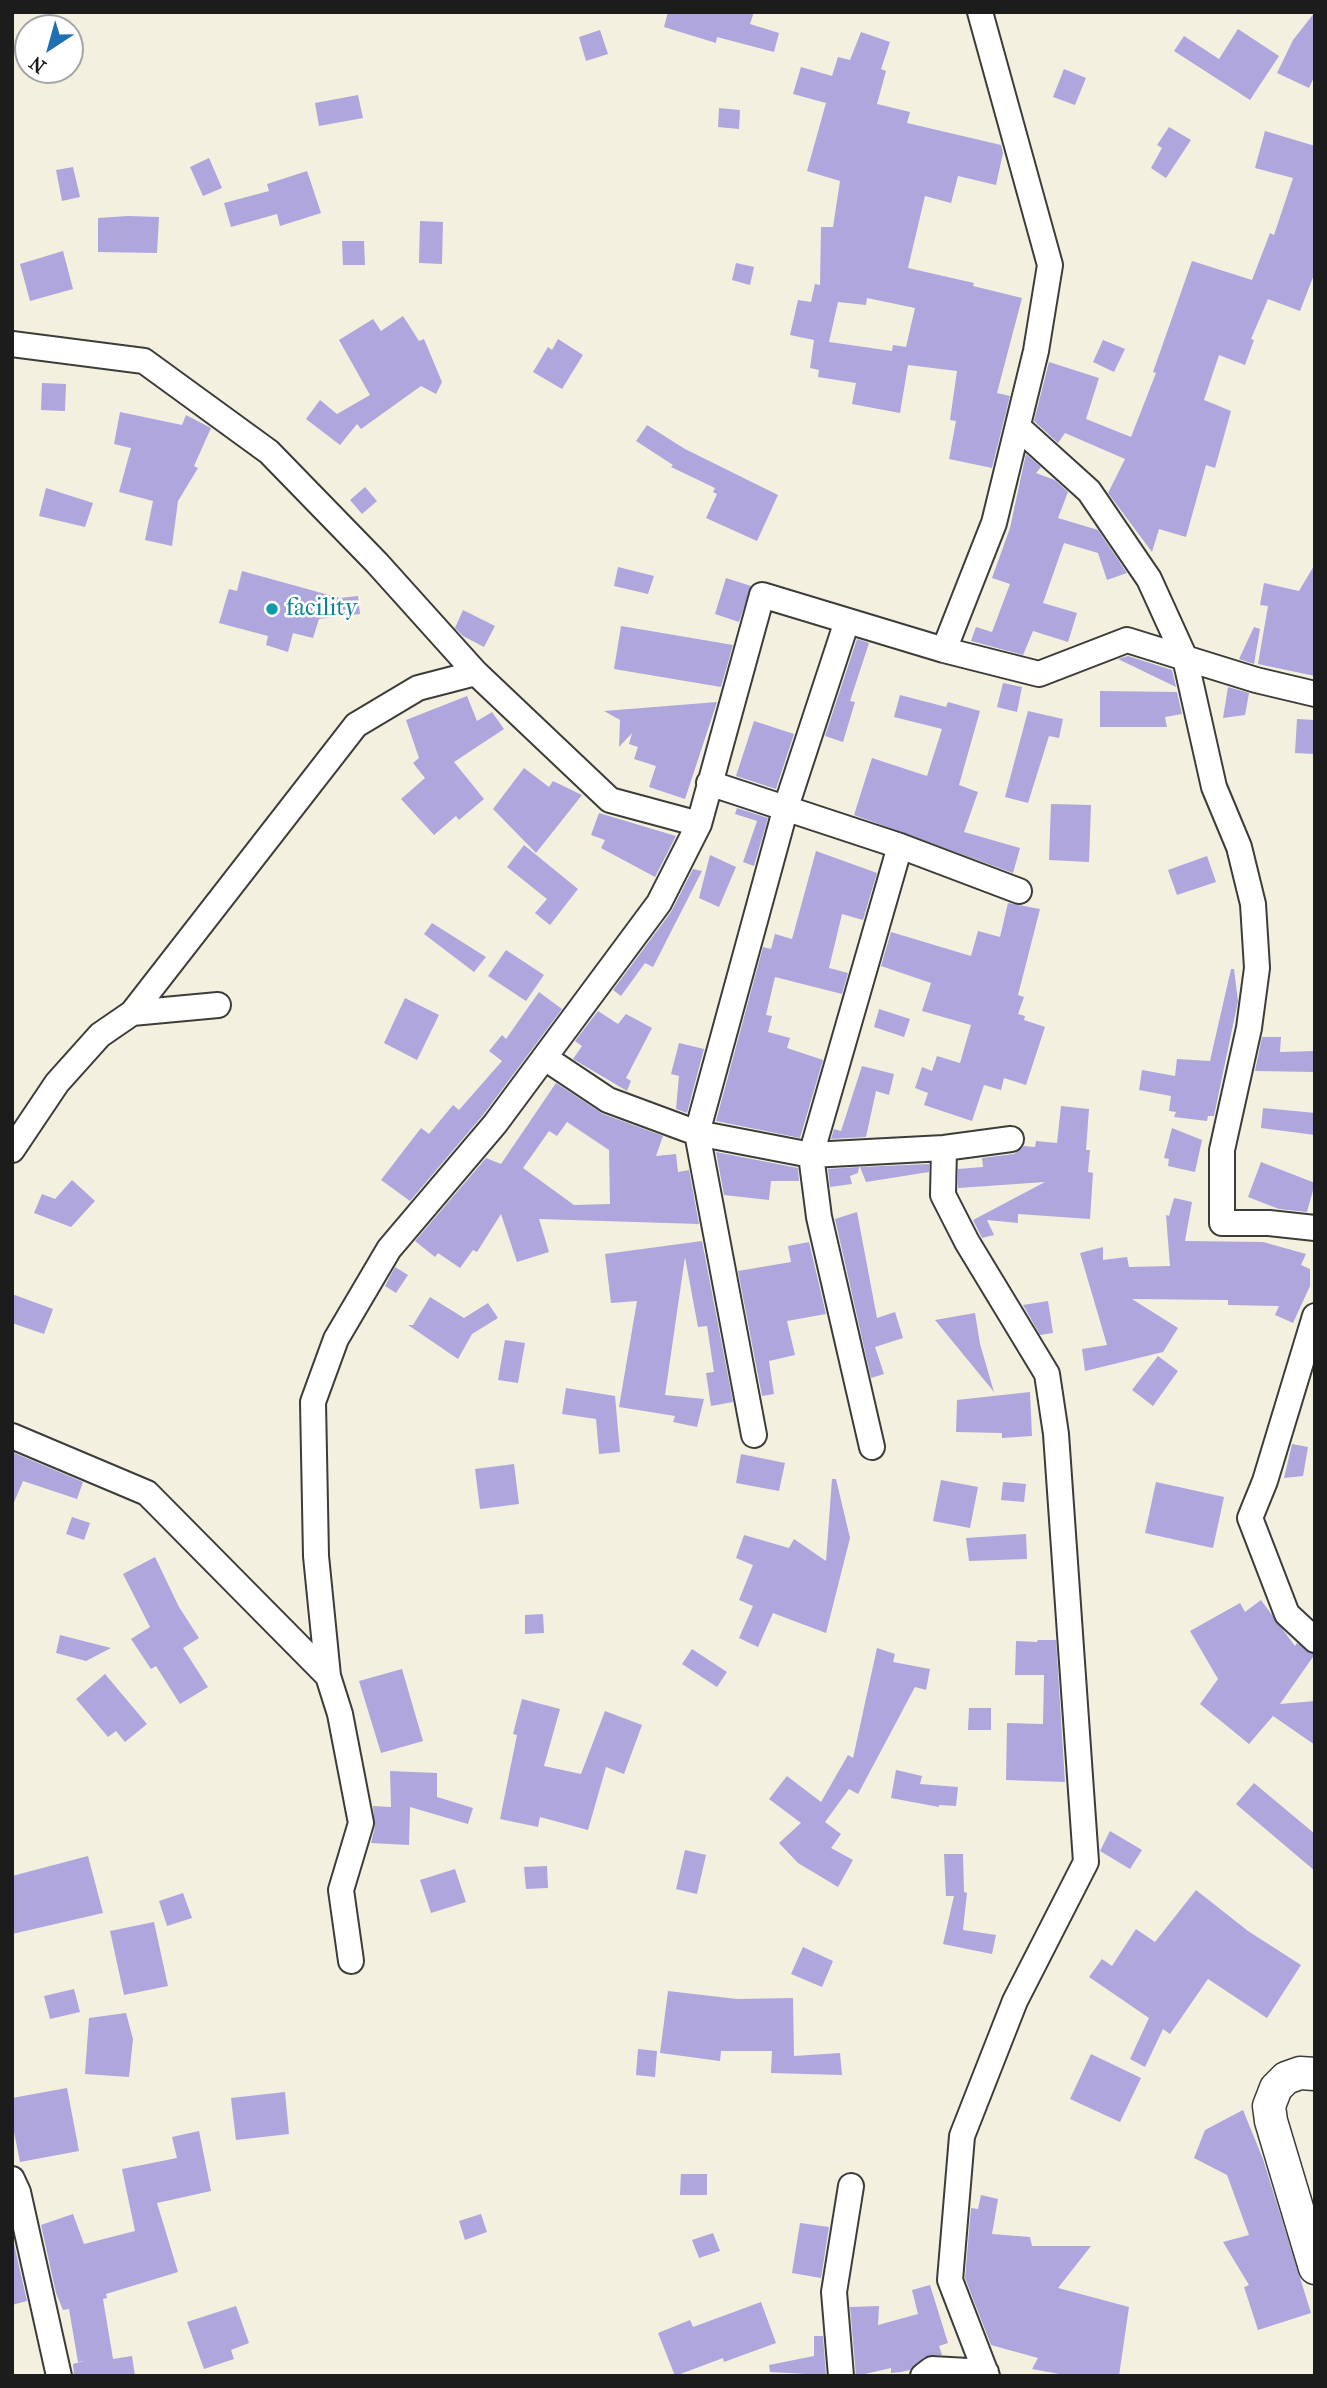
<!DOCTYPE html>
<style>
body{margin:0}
#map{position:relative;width:1327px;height:2388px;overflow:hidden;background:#f4f0df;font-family:"IM FELL French Canon",serif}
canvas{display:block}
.frame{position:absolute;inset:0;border:14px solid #1c1c1c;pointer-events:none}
.north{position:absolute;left:14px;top:14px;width:70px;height:70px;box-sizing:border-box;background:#fff;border:2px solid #a4a4a4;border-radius:50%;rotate:216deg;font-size:19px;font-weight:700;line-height:28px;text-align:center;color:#1c1c1c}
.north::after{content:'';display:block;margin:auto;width:24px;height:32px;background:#1f6fb2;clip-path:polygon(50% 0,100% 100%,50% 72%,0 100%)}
</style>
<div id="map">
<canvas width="1327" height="2388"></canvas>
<div class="frame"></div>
<div class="north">N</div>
</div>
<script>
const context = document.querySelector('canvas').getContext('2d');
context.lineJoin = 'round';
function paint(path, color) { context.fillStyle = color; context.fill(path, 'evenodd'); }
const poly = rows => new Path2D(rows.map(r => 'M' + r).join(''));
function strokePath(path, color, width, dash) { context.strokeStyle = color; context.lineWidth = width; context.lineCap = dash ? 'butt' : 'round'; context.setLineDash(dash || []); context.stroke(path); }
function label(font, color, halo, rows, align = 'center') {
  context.font = font + ' "IM FELL French Canon",serif'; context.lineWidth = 5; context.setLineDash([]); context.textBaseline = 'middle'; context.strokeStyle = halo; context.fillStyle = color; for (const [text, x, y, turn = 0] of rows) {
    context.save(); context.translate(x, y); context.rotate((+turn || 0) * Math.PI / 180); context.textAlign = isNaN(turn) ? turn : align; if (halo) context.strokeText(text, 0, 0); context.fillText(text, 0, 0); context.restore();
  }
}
paint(poly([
 [668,12,754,12,750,24,779,33,774,52,717,37,716,43,664,27],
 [1315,12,1315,75,1309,88,1277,73,1293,40],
 [1238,29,1279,56,1250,100,1174,51,1184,36,1219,59],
 [600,30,608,54,586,61,579,37],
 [861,32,890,42,881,69,886,71,877,104,910,112,907,123,1001,145,1003,153,996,185,958,176,951,203,925,196,908,268,974,283,973,286,1022,298,997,393,1010,396,992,468,949,459,956,421,950,420,957,371,908,365,900,413,852,404,856,383,818,377,819,370,810,368,814,340,790,335,798,300,811,302,815,284,820,285,821,227,833,227,840,181,807,171,826,103,793,94,801,67,832,76,838,57,850,60],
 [867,298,915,308,906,347,893,345,892,351,829,342,838,302,866,305],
 [1064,69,1086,78,1075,105,1053,97],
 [358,95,363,118,319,126,315,103],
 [719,108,740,110,739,129,718,127],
 [1169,127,1191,140,1166,178,1151,168,1162,148,1157,145],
 [1265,131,1315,146,1315,272,1300,311,1268,299,1251,339,1254,340,1245,365,1219,355,1204,400,1231,411,1215,468,1206,465,1186,537,1159,529,1152,552,1108,493,1125,459,1065,433,1058,443,1034,421,1049,362,1099,378,1086,419,1131,437,1156,373,1153,372,1192,261,1252,280,1270,233,1274,235,1293,178,1255,168],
 [209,158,222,188,203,196,190,167],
 [73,167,80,197,62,201,56,170],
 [307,171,321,213,280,226,277,214,231,227,224,203,269,191,267,184],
 [128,216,159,217,157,253,98,252,98,218],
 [420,221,443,222,442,264,419,263],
 [342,241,364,241,365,265,343,265],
 [63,251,73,289,30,301,20,264],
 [736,263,754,267,750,285,732,280],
 [403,316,419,341,424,339,442,382,436,394,421,386,361,429,357,424,340,445,306,419,320,400,337,414,370,395,339,340,373,319,381,331],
 [558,339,583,355,562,389,533,372,548,347,552,350],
 [1103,340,1125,349,1114,372,1093,362],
 [42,383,66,384,65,411,41,410],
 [120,412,182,425,186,415,211,428,194,466,198,468,178,501,172,546,145,540,153,501,119,492,131,448,114,444],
 [647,425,685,449,778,495,757,541,706,518,717,494,713,492,715,488,671,467,673,465,636,441],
 [1026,454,1041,467,1036,473,1055,480,1068,492,1058,518,1098,530,1127,573,1107,580,1098,553,1064,543,1043,603,1077,613,1068,642,1033,631,1023,655,971,641,976,627,992,632,1010,584,992,578,1010,528],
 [365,487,377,501,362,514,350,500],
 [46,488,93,503,85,527,39,516],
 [1315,564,1315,676,1258,664,1268,606,1260,605,1264,583,1299,591],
 [618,567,654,576,648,594,614,586],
 [242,571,340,598,358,596,360,614,319,619,313,638,293,633,288,652,266,645,268,636,219,623,229,589,237,591],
 [726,578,751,586,739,622,715,614],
 [463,610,495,626,484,647,463,636,455,628],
 [621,626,733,645,721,687,614,669],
 [1254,627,1260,629,1254,664,1239,659],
 [857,639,869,643,850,701,855,702,843,742,825,736],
 [1128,656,1172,670,1176,687,1118,659],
 [1003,683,1022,687,1017,712,997,707],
 [1228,687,1249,693,1245,715,1223,718],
 [1100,691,1177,692,1182,714,1165,717,1167,727,1100,727],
 [900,695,946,707,948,702,980,711,959,785,978,792,964,832,1020,848,1013,873,854,815,872,758,927,776,942,729,894,717],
 [467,696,477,721,492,712,504,729,454,762,484,799,459,820,456,816,434,835,401,799,425,778,413,763,419,758,406,720],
 [717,702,685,799,649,787,656,766,634,759,638,747,629,744,632,733,619,747,620,720,604,711],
 [1028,711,1063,719,1059,738,1049,736,1028,803,1005,797],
 [1297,719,1315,720,1315,754,1295,753],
 [754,721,794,734,776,789,736,776],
 [524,768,549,787,553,781,582,795,536,853,493,809],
 [1051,804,1091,805,1089,862,1049,860],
 [737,808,768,818,754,866,743,862,757,821,735,814],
 [599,813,676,836,655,877,601,848,605,840,591,835],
 [524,845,578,889,550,925,535,913,547,899,507,867],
 [816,851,877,873,863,920,842,914,829,968,848,973,842,994,775,977,766,1015,772,1016,768,1032,790,1038,787,1048,823,1060,800,1138,716,1121,763,947,771,949,775,934,792,939],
 [710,855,736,867,719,907,699,898],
 [1207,856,1216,882,1177,895,1168,870],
 [693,869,702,871,653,967,645,963,621,996,613,990,671,912],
 [1008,903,1040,909,1018,995,1024,997,1018,1014,1025,1016,1024,1020,1045,1027,1026,1085,1004,1078,1001,1090,984,1085,972,1121,924,1105,928,1093,915,1088,922,1067,932,1071,937,1056,960,1063,971,1025,922,1011,931,983,881,966,891,932,971,956,978,931,1000,937],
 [432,923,486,957,474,972,424,934],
 [506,950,544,975,526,1001,488,976],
 [1231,969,1234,969,1238,1001,1214,1116,1208,1116,1207,1121,1174,1117,1176,1112,1169,1111,1171,1096,1139,1090,1142,1070,1175,1076,1177,1059,1210,1061],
 [539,992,562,1009,483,1115,410,1201,381,1180,421,1128,429,1134,453,1105,459,1110,502,1061,489,1051,502,1035,506,1039],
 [405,998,439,1015,417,1060,384,1043],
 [879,1009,910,1019,904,1037,874,1027],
 [598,1011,618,1024,626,1014,652,1028,626,1078,631,1081,627,1091,573,1059,582,1046,575,1041],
 [1262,1037,1281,1037,1280,1052,1315,1051,1315,1072,1255,1071],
 [679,1043,704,1049,687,1113,676,1109,679,1076,671,1074],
 [862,1066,894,1074,889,1095,876,1091,866,1137,831,1139,834,1129,841,1131],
 [556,1083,603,1114,663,1136,656,1156,676,1154,678,1172,689,1170,699,1224,539,1219,549,1252,517,1262,501,1214,477,1252,473,1250,460,1268,438,1253,435,1257,415,1241,486,1158,501,1164],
 [567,1122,609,1150,610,1204,574,1205,523,1168,549,1131,557,1136],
 [1061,1106,1089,1109,1086,1150,1090,1150,1088,1172,1093,1173,1090,1219,1018,1214,1018,1223,987,1220,994,1235,982,1238,973,1220,1045,1182,958,1188,958,1169,983,1167,982,1158,1014,1154,1024,1146,1035,1147,1036,1141,1057,1143],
 [1263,1108,1315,1113,1315,1135,1261,1128],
 [1172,1128,1202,1140,1195,1172,1168,1166,1169,1159,1164,1158],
 [716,1152,798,1168,799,1181,771,1181,769,1200,724,1195],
 [1261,1162,1315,1183,1307,1212,1279,1209,1248,1197],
 [929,1164,929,1172,866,1182,860,1167],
 [859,1167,858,1173,850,1176,852,1184,830,1187,828,1169],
 [72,1180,95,1201,71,1227,34,1213,42,1194,55,1199],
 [1174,1198,1192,1202,1185,1241,1263,1242,1306,1254,1301,1265,1310,1269,1310,1286,1293,1323,1275,1315,1279,1306,1228,1305,1228,1300,1132,1299,1178,1328,1163,1352,1085,1371,1082,1349,1107,1345,1080,1253,1103,1247,1103,1260,1127,1257,1129,1267,1170,1266,1166,1215,1169,1216],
 [857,1212,877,1318,895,1312,903,1338,875,1347,884,1374,871,1378,835,1219],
 [702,1241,733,1402,711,1406,706,1373,714,1372,707,1326,698,1327,685,1257,665,1395,704,1399,697,1427,673,1422,675,1416,619,1407,637,1301,611,1303,605,1254],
 [809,1242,826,1314,787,1321,795,1355,769,1361,774,1394,762,1396,738,1271,791,1262,788,1246],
 [395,1267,408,1275,396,1293,385,1286],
 [12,1294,53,1309,44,1334,12,1323],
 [430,1297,464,1318,488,1303,498,1318,472,1334,458,1359,408,1325,413,1325],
 [1048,1301,1053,1333,1040,1335,1023,1305],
 [975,1313,980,1344,994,1392,935,1320],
 [505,1340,525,1343,518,1383,498,1380],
 [1158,1356,1178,1371,1153,1406,1132,1390],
 [566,1388,615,1396,620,1452,599,1454,596,1419,562,1414],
 [1030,1392,1032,1436,1002,1438,1002,1433,956,1432,957,1400],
 [1292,1444,1308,1447,1303,1476,1284,1478],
 [12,1452,83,1482,77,1499,23,1481,12,1507],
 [741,1454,785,1463,779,1491,736,1483],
 [514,1464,519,1504,480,1509,475,1469],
 [832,1479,836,1479,850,1538,826,1633,773,1613,758,1647,739,1638,753,1606,739,1600,753,1565,736,1558,744,1535,789,1548,794,1539,826,1561],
 [941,1480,978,1487,970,1528,933,1521],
 [1003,1482,1026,1484,1024,1502,1001,1500],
 [1156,1482,1224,1497,1213,1548,1145,1533],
 [72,1517,90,1523,84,1540,66,1534],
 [1026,1534,1027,1559,969,1561,966,1538],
 [155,1557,179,1607,199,1638,183,1648,208,1687,180,1704,156,1666,151,1669,131,1639,150,1627,123,1574],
 [1261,1600,1295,1646,1297,1643,1315,1654,1280,1704,1315,1701,1315,1745,1273,1716,1249,1744,1200,1704,1218,1679,1190,1631,1240,1603,1245,1612],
 [543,1614,544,1633,525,1634,525,1615],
 [60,1635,111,1648,86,1661,56,1653],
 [1038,1640,1056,1640,1065,1782,1006,1780,1007,1723,1043,1724,1044,1675,1015,1675,1016,1641,1037,1642],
 [877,1648,895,1654,893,1662,930,1669,926,1690,915,1687,858,1794,849,1789,825,1822,841,1834,831,1848,853,1860,838,1887,798,1863,779,1843,801,1823,769,1799,787,1776,821,1802,848,1755,853,1758],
 [692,1649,727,1672,717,1687,682,1664],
 [402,1669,423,1741,381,1753,359,1681],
 [105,1674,147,1724,125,1742,116,1731,108,1737,76,1699],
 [522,1699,560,1709,544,1766,581,1774,605,1711,642,1725,624,1774,606,1767,588,1830,540,1817,538,1827,500,1819,517,1735,513,1734],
 [969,1708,991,1708,991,1730,968,1730],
 [896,1770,922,1776,920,1784,958,1787,956,1806,939,1805,939,1807,891,1798],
 [390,1771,437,1773,437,1797,473,1808,468,1824,410,1807,409,1845,371,1843,375,1827,373,1806,391,1807],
 [1254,1783,1315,1834,1315,1871,1236,1804],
 [1110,1831,1142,1850,1130,1869,1100,1851],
 [685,1850,706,1855,697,1894,676,1889],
 [944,1854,963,1854,964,1892,967,1893,963,1930,996,1935,992,1954,943,1944,954,1896,946,1896],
 [88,1856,103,1913,12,1934,12,1876],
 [547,1866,548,1888,526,1889,524,1867],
 [455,1869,466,1902,431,1913,420,1880],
 [1196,1890,1248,1931,1301,1965,1267,2018,1208,1979,1170,2034,1163,2029,1145,2067,1130,2059,1149,2018,1089,1977,1102,1959,1112,1966,1136,1929,1155,1942],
 [183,1893,192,1918,167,1926,159,1901],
 [154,1922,168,1986,124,1995,110,1931],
 [803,1947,833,1961,822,1987,791,1974],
 [74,1989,80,2012,50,2019,44,1996],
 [668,1991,737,1999,793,1998,794,2056,840,2053,842,2075,771,2073,772,2051,721,2051,720,2061,660,2053],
 [126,2013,133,2039,129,2077,85,2074,89,2018],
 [638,2049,657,2051,655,2077,636,2075],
 [1091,2054,1141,2078,1120,2122,1070,2099],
 [67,2088,79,2151,20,2162,12,2122,12,2098],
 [285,2092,289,2134,236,2140,231,2098],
 [1243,2110,1263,2159,1311,2313,1258,2330,1244,2287,1249,2285,1223,2242,1249,2235,1227,2175,1194,2158,1205,2130],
 [199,2131,211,2191,157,2203,178,2272,106,2294,107,2298,103,2299,113,2359,132,2356,135,2376,74,2376,73,2364,84,2361,78,2362,69,2309,63,2310,56,2293,41,2225,73,2214,84,2244,135,2231,122,2169,177,2158,172,2137],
 [681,2174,707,2174,707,2195,680,2195],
 [981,2195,998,2199,992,2234,1030,2237,1032,2246,1091,2246,1058,2288,1129,2307,1119,2376,1070,2376,1032,2369,1038,2358,991,2345,965,2278,971,2208,978,2209],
 [481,2214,487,2232,465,2240,459,2221],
 [800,2223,829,2227,821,2278,792,2273],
 [713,2233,720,2251,699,2258,692,2240],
 [12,2235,27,2301,12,2305],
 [930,2285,948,2343,939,2346,942,2355,924,2357,910,2370,901,2372,891,2373,891,2368,856,2376,850,2307,879,2306,878,2325,918,2314,912,2290],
 [761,2302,776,2343,724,2362,723,2358,675,2376,658,2333,690,2320,693,2327],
 [236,2306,249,2343,231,2350,234,2359,204,2369,187,2322],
 [814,2336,823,2336,826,2375,770,2372,769,2365,814,2356]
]), '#aea6dd');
const minor = poly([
 [12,344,144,361,269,452,377,563,476,673,610,800,699,824],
 [1018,427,1089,491,1149,579,1185,658,1214,787,1239,847,1253,904,1257,968,1249,1028,1222,1150,1222,1223,1269,1223,1315,1228],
 [944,650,994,523,1036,351,1050,265,980,12],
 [709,783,900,846,1019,891],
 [132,1013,218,1005],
 [545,1058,608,1100,697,1133,811,1155,944,1148,1011,1139],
 [944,1148,943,1195,967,1242,1047,1374,1056,1434,1086,1862,1015,2001,962,2136,950,2280,987,2376],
 [12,1150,57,1083,100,1035,132,1013,356,725,418,688,476,673],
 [1315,1316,1265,1481,1250,1518,1287,1614,1315,1640],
 [754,1435,697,1133,786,807,847,621],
 [12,1436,147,1493,328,1676],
 [872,1447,819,1217,811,1155,900,846],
 [351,1961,341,1890,361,1823,340,1714,328,1676,316,1556,313,1402,336,1339,389,1249,495,1124,659,903,699,824,762,595,944,650,1039,674,1127,640,1256,680,1315,694],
 [12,2179,18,2192,59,2376],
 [841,2376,834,2292,851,2186],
 [923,2376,932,2369,986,2372]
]);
const tertiary = poly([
 [1315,2074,1300,2073,1286,2078,1276,2088,1269,2106,1271,2121,1315,2268]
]);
strokePath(minor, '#3c3c39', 28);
strokePath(tertiary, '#3c3c39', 35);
strokePath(minor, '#fff', 24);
strokePath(tertiary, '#fff', 32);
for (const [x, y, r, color] of [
 [272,609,7,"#0f9aa8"]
]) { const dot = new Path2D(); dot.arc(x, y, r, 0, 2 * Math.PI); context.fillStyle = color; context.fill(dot); strokePath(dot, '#fff', 2.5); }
label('24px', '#0d838f', '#fff', [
 ["facility",286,609]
], 'left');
</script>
